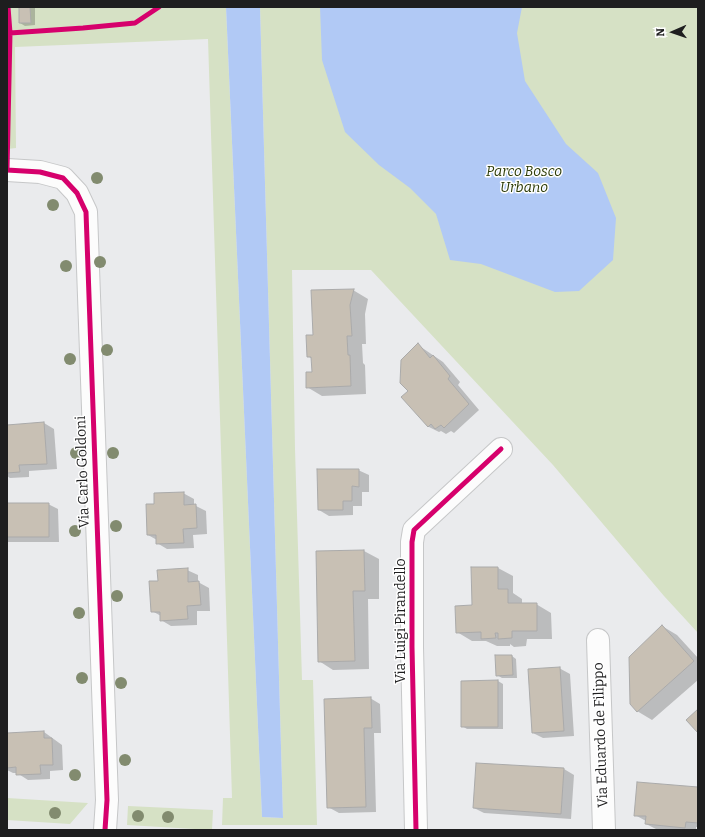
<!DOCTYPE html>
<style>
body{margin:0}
#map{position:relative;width:705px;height:837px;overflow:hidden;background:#eaebed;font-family:Bitter,serif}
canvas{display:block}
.frame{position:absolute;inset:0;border:8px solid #1e1e1f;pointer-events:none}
.north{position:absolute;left:653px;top:12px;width:40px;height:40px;-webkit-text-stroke:3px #fff;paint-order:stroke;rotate:268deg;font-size:11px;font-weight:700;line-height:16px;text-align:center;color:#1e1e1f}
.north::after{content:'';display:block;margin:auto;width:14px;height:18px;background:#1e1e1f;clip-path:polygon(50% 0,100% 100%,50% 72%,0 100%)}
</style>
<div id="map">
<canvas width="705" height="837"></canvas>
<div class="frame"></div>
<div class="north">N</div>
</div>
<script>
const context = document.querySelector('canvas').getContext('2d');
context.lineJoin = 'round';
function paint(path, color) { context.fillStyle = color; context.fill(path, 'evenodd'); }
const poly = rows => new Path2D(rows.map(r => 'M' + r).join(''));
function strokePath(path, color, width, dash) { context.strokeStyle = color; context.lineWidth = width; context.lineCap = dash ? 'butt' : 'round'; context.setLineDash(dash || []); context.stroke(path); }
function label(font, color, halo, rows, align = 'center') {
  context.font = font + ' Bitter,serif'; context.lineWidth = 3; context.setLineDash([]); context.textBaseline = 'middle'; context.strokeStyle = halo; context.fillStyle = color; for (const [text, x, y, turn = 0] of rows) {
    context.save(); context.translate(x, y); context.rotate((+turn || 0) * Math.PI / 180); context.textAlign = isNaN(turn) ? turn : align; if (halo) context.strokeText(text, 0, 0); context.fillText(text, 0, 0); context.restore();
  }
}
paint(poly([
 [7,7,226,7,262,817,283,818,260,7,698,7,698,633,664,596,553,465,371,270,292,270,295,449,302,680,313,680,317,825,222,825,223,798,232,798,208,39,15,47,16,148,7,149],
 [7,798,88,803,70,824,7,820],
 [128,806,213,810,212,830,127,825]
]), '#d6e1c5');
paint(poly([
 [226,7,260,7,283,818,262,817],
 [320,7,522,7,517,33,525,81,566,144,598,173,616,218,613,260,579,291,555,292,481,264,450,260,436,214,410,188,379,165,345,132,322,60]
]), '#b1c9f5');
paint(poly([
 [20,7,35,7,35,25,25,26,20,23],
 [353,290,368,299,365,314,366,344,362,344,363,363,365,365,366,394,322,396,307,387,313,373,312,359,308,356,314,336],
 [418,345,443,362,460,382,458,385,479,410,454,433,451,431,446,434,441,431,439,432,429,427,403,397,409,391],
 [44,423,54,429,57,469,29,471,29,477,10,478,7,476,7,426],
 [358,470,369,475,369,492,362,492,362,506,353,506,353,515,329,516,319,510],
 [183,493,194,499,194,505,206,511,207,534,193,535,194,548,167,549,157,543,157,540,148,535,155,505],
 [7,504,48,504,58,509,59,542,7,542],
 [364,551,379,559,379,599,368,599,369,669,333,670,319,661],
 [472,568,498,568,513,576,513,593,522,599,522,604,536,604,551,613,552,639,527,639,526,646,514,647,510,644,510,646,497,646,486,641,472,641,457,632,473,606],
 [187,570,198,575,198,582,209,588,210,611,197,611,197,625,171,626,161,620,161,616,152,611,159,581],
 [662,626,677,635,698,658,698,680,652,720,637,711],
 [512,656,516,659,517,678,502,678,497,675],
 [559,668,570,674,574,736,543,738,533,733],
 [498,681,503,684,503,729,467,729,462,726],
 [370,698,380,704,381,733,374,733,376,812,339,813,328,807],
 [44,732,62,745,63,770,50,771,50,779,28,780,17,773,13,773,7,770,7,740],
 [564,769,574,775,571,819,484,813,474,808],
 [698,788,698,827,696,827,696,830,656,829,646,824,646,821,635,815]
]), '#0003');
const building = poly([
 [19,7,30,7,31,23,19,23,19,7],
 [354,289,350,305,352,336,347,336,348,355,350,355,351,386,306,388,306,372,312,372,311,357,307,357,306,335,313,335,311,290,354,289],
 [418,343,430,358,433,355,450,376,448,379,469,404,444,428,441,425,435,429,431,424,428,427,401,397,408,391,400,383,401,360,418,343],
 [44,422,47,464,19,465,20,472,7,473,7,425,44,422],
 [317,469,359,469,359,487,352,486,352,501,343,501,343,510,318,510,317,469],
 [184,492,184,505,196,504,197,528,183,529,184,543,156,544,156,535,147,535,146,504,154,504,154,493,184,492],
 [7,503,49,503,49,537,7,537,7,503],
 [364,550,365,591,353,591,355,661,318,662,316,551,364,550],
 [471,567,498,567,498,589,508,589,508,603,537,603,537,631,512,631,512,638,498,639,498,633,495,633,496,638,481,639,481,632,456,633,455,606,472,605,471,567],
 [188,568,188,582,199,581,201,605,187,606,188,619,160,621,160,612,151,612,149,581,158,581,157,570,188,568],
 [662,625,694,661,637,712,630,704,629,657,662,625],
 [495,655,512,655,513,675,496,676,495,655],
 [560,667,564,731,532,733,528,669,560,667],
 [498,680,498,727,461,727,461,681,498,680],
 [371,697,372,728,364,728,366,807,327,808,324,699,371,697],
 [698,709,698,733,686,720,698,709],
 [44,731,44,738,52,738,53,765,40,765,41,774,16,775,16,767,7,768,7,733,44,731],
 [476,763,564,768,561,814,473,808,476,763],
 [637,782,698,787,698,823,686,822,685,828,645,824,646,816,634,816,637,782]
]);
paint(building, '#c8c0b4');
strokePath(building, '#aaa', 1);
const street = poly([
 [7,170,40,172,63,178,77,193,86,212,107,800,105,830],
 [598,640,604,830],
 [416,830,412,647,412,542,414,530,501,449]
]);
strokePath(street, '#c6c7c8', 24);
strokePath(street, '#fcfcfc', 22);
strokePath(poly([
 [10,33,83,28,135,23,159,7],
 [7,170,40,172,63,178,77,193,86,212,107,800,105,830],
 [7,170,10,33,8,7],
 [416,830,412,647,412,542,414,530,501,449]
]), '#d6006c', 5);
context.fillStyle = '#828b6f';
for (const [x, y] of [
 [97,178],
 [53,205],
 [100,262],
 [66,266],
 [107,350],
 [70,359],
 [76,453],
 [113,453],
 [116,526],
 [75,531],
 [117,596],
 [79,613],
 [82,678],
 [121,683],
 [125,760],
 [75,775],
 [55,813],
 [138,816],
 [168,817]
]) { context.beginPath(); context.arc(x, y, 6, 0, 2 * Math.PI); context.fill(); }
label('italic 14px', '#2d3c08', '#fff', [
 ["Parco Bosco",524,172],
 ["Urbano",524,188]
]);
label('14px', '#1e1e1f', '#fff', [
 ["Via Carlo Goldoni",83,472,-92],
 ["Via Luigi Pirandello",401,621,-90],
 ["Via Eduardo de Filippo",601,735,-92]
]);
</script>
